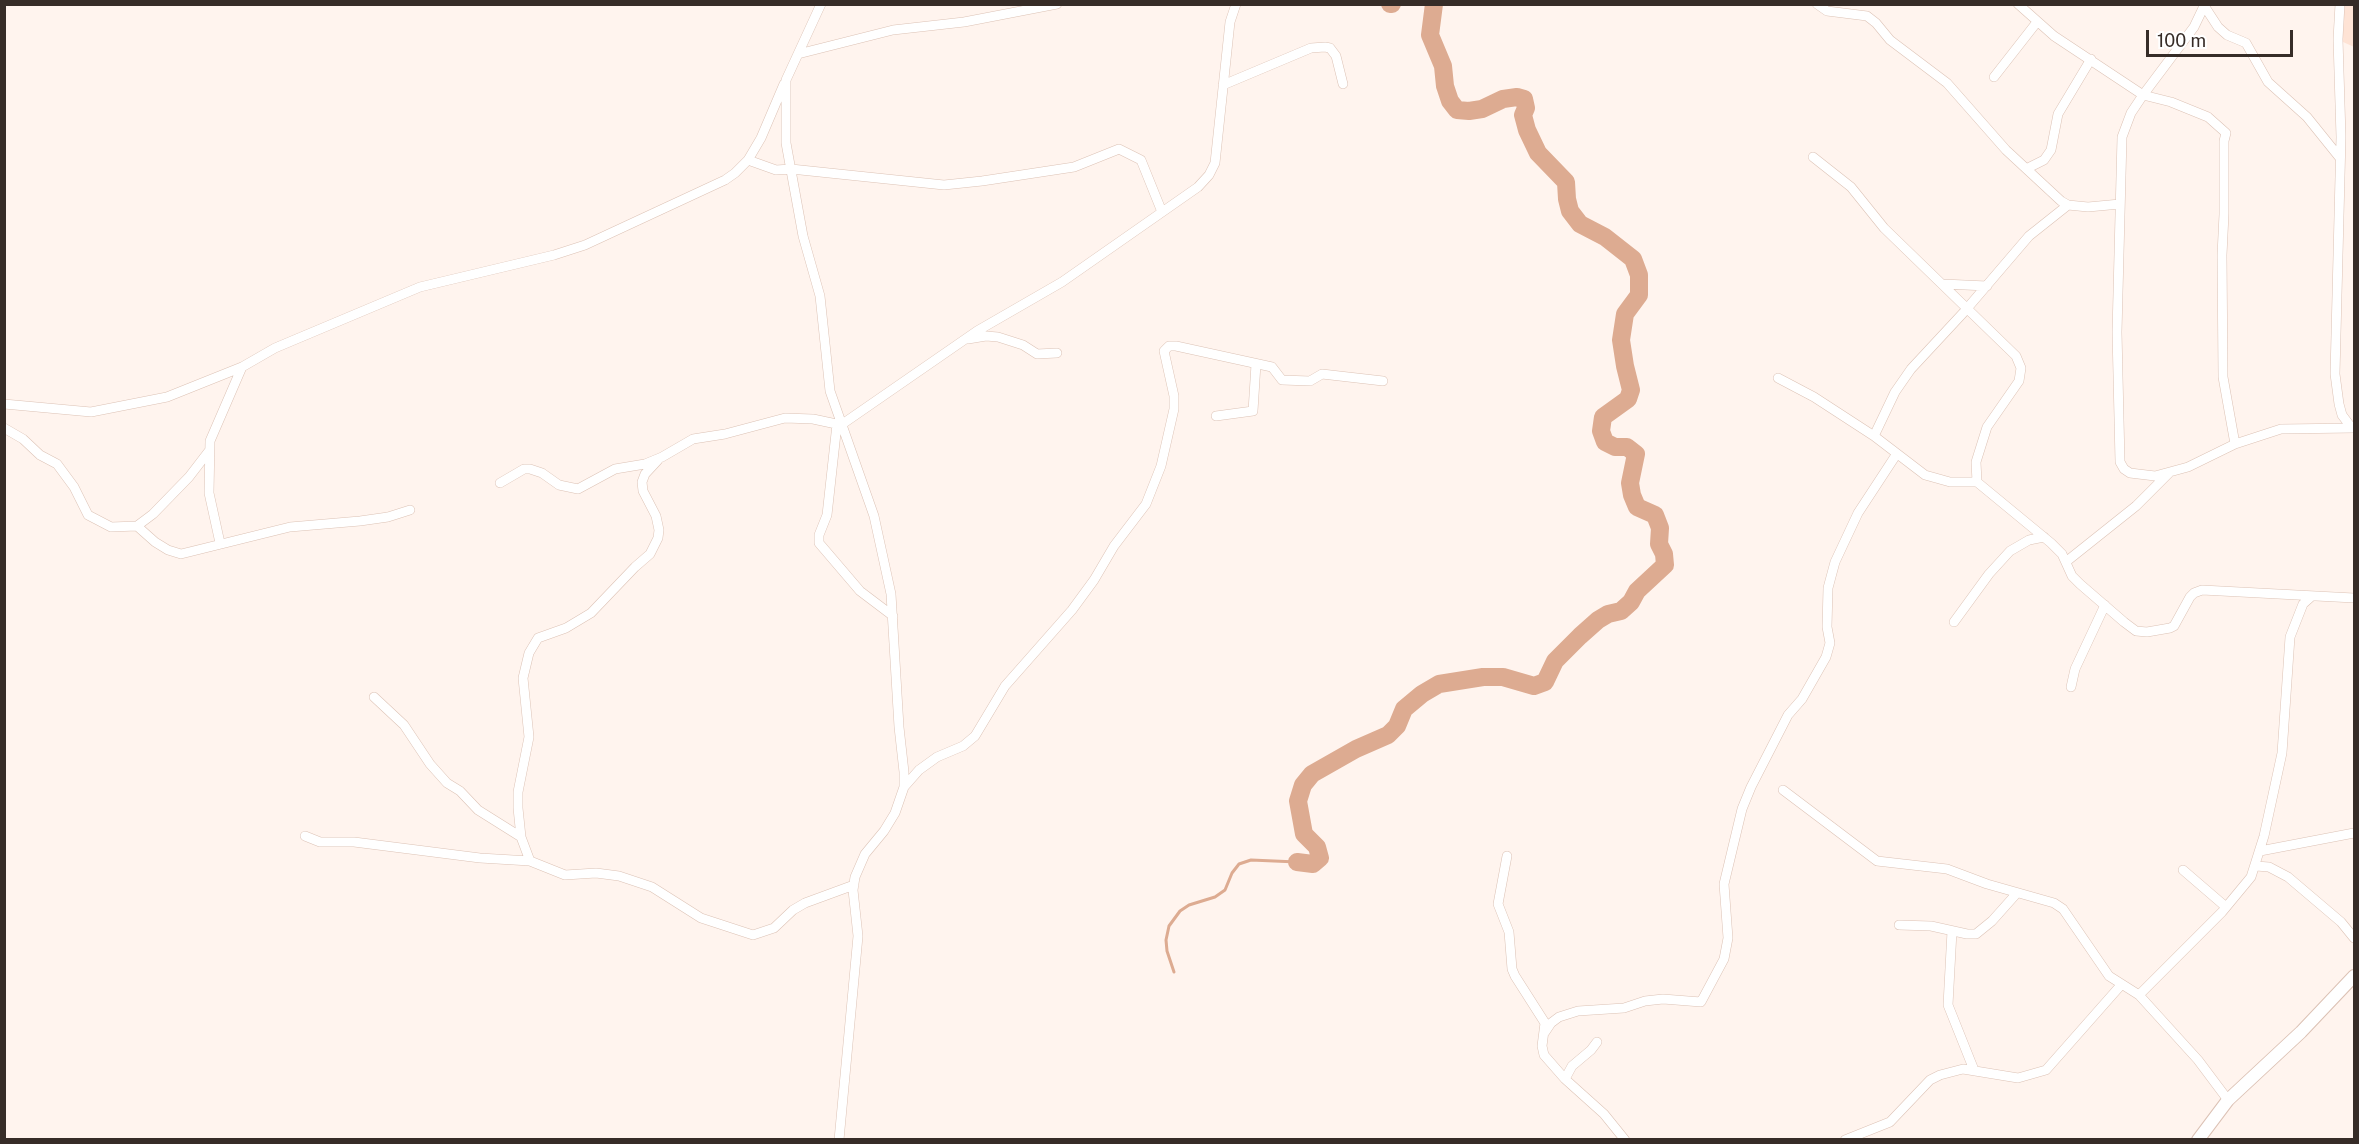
<!DOCTYPE html>
<style>
body{margin:0}
#map{position:relative;width:2359px;height:1144px;overflow:hidden;background:#fff4ee;font-family:"Public Sans",sans-serif}
canvas{display:block}
.frame{position:absolute;inset:0;border:6px solid #362c27;pointer-events:none}
.scale{position:absolute;left:2146px;top:30px;width:147px;height:27px;box-sizing:border-box;border:3px solid #362c27;border-top:0;padding-left:8px;font-size:18px;line-height:21px;white-space:nowrap;color:#362c27;-webkit-text-stroke:4px #fff;paint-order:stroke}
</style>
<div id="map">
<canvas width="2359" height="1144"></canvas>
<div class="frame"></div>
<div class="scale">100 m</div>
</div>
<script>
const context = document.querySelector('canvas').getContext('2d');
context.lineJoin = 'round';
function paint(path, color) { context.fillStyle = color; context.fill(path, 'evenodd'); }
const poly = rows => new Path2D(rows.map(r => 'M' + r).join(''));
function strokePath(path, color, width, dash) { context.strokeStyle = color; context.lineWidth = width; context.lineCap = dash ? 'butt' : 'round'; context.setLineDash(dash || []); context.stroke(path); }
paint(poly([
 [2341,5,2354,5,2354,47,2341,41]
]), '#fee3d5');
strokePath(poly([
 [1174,972,1167,951,1166,940,1169,926,1180,911,1189,905,1215,897,1225,890,1232,873,1239,864,1251,860,1297,862]
]), '#ddab91', 3);
strokePath(poly([
 [1390,4,1392,4],
 [1297,862,1313,864,1320,858,1317,847,1304,834,1298,801,1303,785,1312,774,1356,749,1388,735,1397,726,1404,709,1422,694,1439,684,1483,677,1503,677,1534,686,1545,682,1555,661,1580,636,1598,620,1608,614,1621,611,1631,602,1637,591,1665,565,1664,554,1659,544,1660,528,1655,515,1637,507,1632,495,1630,483,1636,454,1627,447,1615,447,1605,442,1601,431,1603,417,1628,399,1631,390,1625,366,1621,340,1625,314,1639,295,1639,275,1633,259,1605,237,1580,224,1570,211,1567,199,1566,182,1538,153,1527,130,1523,115,1526,108,1524,99,1517,97,1503,99,1482,109,1469,111,1457,110,1450,101,1445,86,1443,66,1430,35,1434,4]
]), '#ddab91', 18);
const street = poly([
 [821,4,786,80,786,143,803,236,820,296,830,391,874,516,891,594,899,727,904,772,904,787,895,813,884,831,865,854,855,877,853,890,858,936,839,1140],
 [1817,4,1827,11,1867,16,1876,23,1890,40,1947,83,2006,150,2061,201,2068,205,2088,207,2120,204],
 [2018,4,2054,36,2143,95,2171,102,2208,117,2226,133,2224,141,2224,214,2222,255,2223,377,2235,444],
 [2203,4,2218,27,2227,35,2246,43,2268,82,2307,117,2340,158],
 [2205,4,2194,27,2143,95,2131,113,2122,137,2117,332,2120,462,2124,469,2130,473,2155,476,2188,467,2235,444,2281,429,2354,428],
 [2340,4,2338,39,2341,137,2335,374,2339,404,2342,415,2351,427],
 [798,54,893,30,964,22,1057,4],
 [1994,77,2037,22],
 [1223,85,1311,48,1325,47,1330,48,1336,56,1343,84],
 [1813,157,1851,187,1884,228,2016,356,2021,368,2019,381,1987,427,1976,462,1977,482,2051,543,2062,554,2072,576,2080,584,2124,622,2136,631,2147,632,2170,628,2174,626,2190,597,2194,593,2202,590,2354,598],
 [748,160,776,170,791,169,944,185,982,181,1074,167,1119,149,1141,160,1162,212],
 [2028,168,2044,160,2051,150,2058,114,2091,59],
 [1943,284,1987,286],
 [968,339,986,336,998,337,1023,345,1037,354,1057,353],
 [1778,378,1814,397,1874,436,1925,475,1950,482,1977,482],
 [4,404,91,412,167,397,242,367,275,348,420,287,554,255,585,245,725,180,735,173,748,160,761,138,784,84],
 [1216,416,1253,411,1256,364],
 [837,424,827,515,819,535,819,543,860,591,893,616],
 [4,428,23,439,40,455,57,464,74,487,88,515,111,527,137,526,155,542,168,550,181,554,290,527,360,521,388,517,410,510],
 [1874,436,1895,392,1911,369,1964,312,2029,236,2068,205],
 [500,483,524,469,530,469,542,473,559,485,578,489,615,469,645,464,662,457,693,439,725,434,785,418,813,419,841,425,977,331,1062,282,1198,187,1209,175,1215,163,1230,22,1236,4],
 [137,526,153,514,189,477,209,451],
 [220,543,209,493,210,441,242,367],
 [2067,561,2136,506,2170,472],
 [1954,622,1989,574,2010,551,2029,540,2044,537],
 [2071,687,2075,669,2105,605],
 [374,697,404,725,430,764,447,783,460,791,478,810,521,837],
 [904,787,919,770,937,757,963,746,975,736,1005,686,1072,610,1094,580,1114,546,1146,504,1161,466,1174,409,1174,396,1164,351,1169,346,1176,346,1272,367,1282,380,1310,381,1322,374,1383,381],
 [1783,790,1877,861,1947,869,1987,884,2054,903,2063,909,2109,976,2139,995,2198,1060,2228,1100],
 [305,836,320,842,354,842,480,858,530,861,565,875,596,873,619,876,652,887,701,918,753,935,774,928,793,910,805,903,854,885],
 [2260,851,2354,833],
 [1507,856,1498,904,1509,932,1512,969,1515,976,1545,1023,1542,1046,1544,1055,1565,1079,1604,1114,1625,1140],
 [530,861,521,837,518,808,518,792,529,737,523,678,529,653,538,638,566,628,591,613,635,567,650,554,658,538,659,530,656,516,643,491,642,482,645,474,658,460],
 [2256,866,2269,867,2288,877,2341,922,2354,938],
 [2183,870,2226,907],
 [1899,925,1931,926,1967,934,1976,934,1992,921,2017,893],
 [1952,931,1948,1005,1974,1070],
 [2139,995,2222,912,2251,877,2264,836,2282,753,2290,637,2303,604,2312,596],
 [1545,1032,1551,1023,1559,1017,1578,1011,1624,1008,1645,1001,1663,999,1701,1002,1724,959,1728,938,1724,884,1742,809,1751,787,1788,715,1802,699,1826,657,1830,643,1827,627,1828,588,1835,562,1858,513,1896,455],
 [1565,1079,1572,1066,1591,1050,1597,1042],
 [1845,1140,1890,1122,1930,1080,1940,1075,1963,1069,2018,1078,2046,1070,2121,985]
]);
const secondary = poly([
 [2198,1140,2228,1100,2301,1032,2354,976]
]);
strokePath(street, '#dcc2b5', 10);
strokePath(secondary, '#dcc2b5', 14);
strokePath(street, '#fff', 9);
strokePath(secondary, '#fff', 12);
</script>
